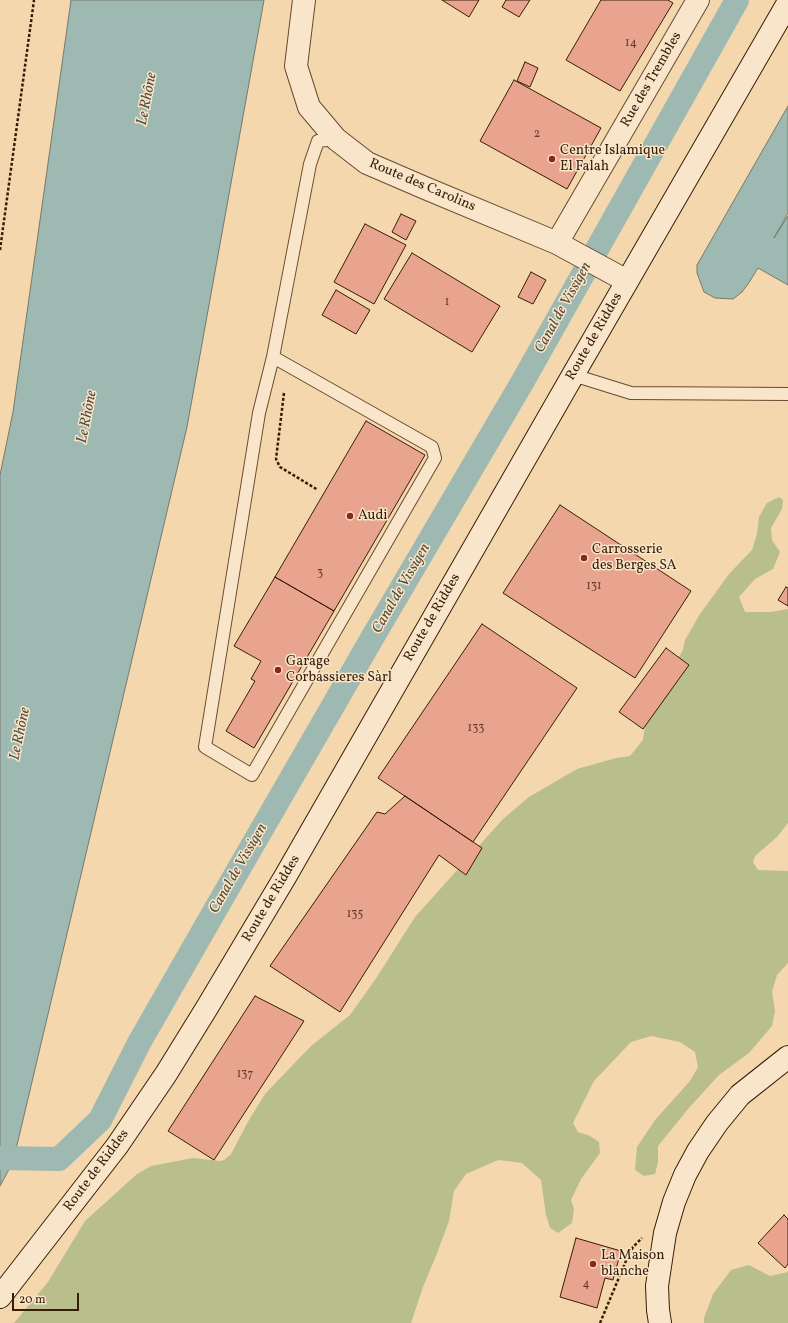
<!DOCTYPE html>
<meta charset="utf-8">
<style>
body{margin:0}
#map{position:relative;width:788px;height:1323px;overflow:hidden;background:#f4d7ad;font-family:Vollkorn,serif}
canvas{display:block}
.scale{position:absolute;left:12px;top:1293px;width:67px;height:18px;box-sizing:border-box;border:2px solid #371d06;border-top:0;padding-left:5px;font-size:12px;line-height:14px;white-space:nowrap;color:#371d06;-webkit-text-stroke:3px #f8e5ca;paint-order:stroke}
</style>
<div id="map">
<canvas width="788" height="1323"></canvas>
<div class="scale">20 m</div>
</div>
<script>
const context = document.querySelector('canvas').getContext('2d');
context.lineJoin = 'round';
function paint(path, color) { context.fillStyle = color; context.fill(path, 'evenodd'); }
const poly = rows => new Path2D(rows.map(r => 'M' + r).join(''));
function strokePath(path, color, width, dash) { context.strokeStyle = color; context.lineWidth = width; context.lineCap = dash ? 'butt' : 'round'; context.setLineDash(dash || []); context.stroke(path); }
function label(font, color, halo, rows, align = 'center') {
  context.font = font + ' Vollkorn,serif'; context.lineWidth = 3; context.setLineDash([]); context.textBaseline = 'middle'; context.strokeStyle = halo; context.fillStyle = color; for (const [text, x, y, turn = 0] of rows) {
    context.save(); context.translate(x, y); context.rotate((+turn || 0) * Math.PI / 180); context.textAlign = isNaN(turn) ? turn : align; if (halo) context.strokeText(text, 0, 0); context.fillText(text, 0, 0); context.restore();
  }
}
paint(poly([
 [779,497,783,500,782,509,771,528,772,540,780,552,773,569,755,579,739,597,745,612,771,612,788,609,788,823,777,837,755,856,753,862,758,870,788,871,788,963,777,975,772,992,775,1011,772,1026,749,1053,719,1075,688,1109,658,1146,658,1162,655,1174,644,1176,635,1170,637,1147,655,1120,690,1081,698,1067,695,1052,680,1042,651,1036,631,1042,594,1081,573,1123,578,1132,590,1136,599,1142,600,1153,581,1179,571,1200,574,1209,572,1223,558,1233,550,1228,546,1215,541,1180,522,1163,498,1160,466,1174,454,1191,449,1221,436,1256,423,1287,411,1323,14,1323,48,1282,85,1221,137,1174,151,1166,193,1158,220,1161,224,1160,231,1154,249,1120,265,1094,311,1046,350,1015,377,977,415,917,503,819,529,797,577,769,616,758,630,756,643,740,647,711,683,650,685,640,700,614,729,574,752,550,757,534,759,517,767,503],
 [749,1265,770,1276,788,1272,788,1323,704,1323,704,1318,713,1294,731,1270]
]), '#b8bf8d');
const water = poly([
 [71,0,264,0,187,427,13,1162,0,1186,0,475,13,412,71,0],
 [788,106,788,213,774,238,788,216,788,285,758,268,748,284,742,292,733,299,715,298,704,292,697,273,697,265,788,106]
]);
paint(water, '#9eb8b2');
strokePath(water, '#757a6d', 1);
strokePath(poly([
 [0,1158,59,1159,100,1120,139,1043,214,912,371,640,523,381,737,0]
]), '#9eb8b2', 24);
const building = poly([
 [442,0,479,0,469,17,442,0],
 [506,0,530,0,519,17,502,7,506,0],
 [601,0,668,0,673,3,620,91,566,60,601,0],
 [525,62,538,68,530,87,517,81,525,62],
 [514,80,601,128,567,189,480,141,514,80],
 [401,214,416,221,406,240,392,232,401,214],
 [365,224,406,245,374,304,334,282,365,224],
 [412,253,500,306,472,352,384,299,412,253],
 [531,272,546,280,533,304,518,297,531,272],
 [336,290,370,310,356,334,322,315,336,290],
 [366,421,425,455,334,611,275,577,366,421],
 [560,505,691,591,635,678,503,593,560,505],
 [275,577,334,611,254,748,226,731,255,681,251,679,261,661,234,646,275,577],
 [786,587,788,588,788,606,778,600,786,587],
 [482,624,577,688,473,842,378,778,482,624],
 [666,648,689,665,643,729,619,712,666,648],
 [405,796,482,848,466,875,439,855,340,1012,270,966,377,812,385,814,405,796],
 [255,996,304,1021,214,1160,168,1131,255,996],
 [784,1215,788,1219,788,1264,785,1268,758,1243,784,1215],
 [576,1238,621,1251,613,1280,605,1278,597,1308,560,1297,576,1238]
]);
paint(building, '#e9a490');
strokePath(building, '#371d06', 1);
const lane = poly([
 [273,357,432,447,435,458,252,775,205,747,259,413,273,357,310,164,318,141,336,139],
 [573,375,631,393,788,394]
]);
const street = poly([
 [304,0,296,66,309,107,336,139,367,163,425,188,557,243,627,281],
 [557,243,698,0]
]);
const secondary = poly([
 [0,1297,117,1146,166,1074,208,1006,285,877,573,375,788,3],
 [660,1323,658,1310,657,1286,665,1233,674,1202,685,1175,698,1151,717,1123,740,1095,788,1057]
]);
strokePath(lane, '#664c30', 14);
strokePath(street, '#664c30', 24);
strokePath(secondary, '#371d06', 24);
strokePath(poly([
 [0,250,34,0],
 [284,393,276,459,280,467,318,490],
 [600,1323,628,1256,633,1247,642,1238]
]), '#371d06', 2.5, [3, 2]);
strokePath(lane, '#f8e5ca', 12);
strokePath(street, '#f8e5ca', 22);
strokePath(secondary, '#f8e5ca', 22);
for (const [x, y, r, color] of [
 [552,159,4,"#8f2418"],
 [350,516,4,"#8f2418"],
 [584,558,4,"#8f2418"],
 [278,670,4,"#8f2418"],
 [593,1264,4,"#8f2418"]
]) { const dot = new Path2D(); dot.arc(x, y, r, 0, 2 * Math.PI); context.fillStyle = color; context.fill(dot); strokePath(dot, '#f8e5ca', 1.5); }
label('12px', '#643f28', null, [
 ["14",631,44],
 ["2",537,135],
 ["1",447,303],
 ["3",320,574],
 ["131",594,587],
 ["133",476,729],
 ["135",355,915],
 ["137",245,1075],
 ["4",586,1285]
]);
label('14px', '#371d06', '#f8e5ca', [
 ["Rue des Trembles",652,80,-60],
 ["Route des Carolins",422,186,23],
 ["Route de Riddes",595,337,-60],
 ["Route de Riddes",433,618,-60],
 ["Route de Riddes",272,899,-59],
 ["Route de Riddes",97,1171,-53]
]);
label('14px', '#371d06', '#f8e5ca', [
 ["Centre Islamique",560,151],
 ["El Falah",560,167],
 ["Audi",358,516],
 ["Carrosserie",592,550],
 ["des Berges SA",592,566],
 ["Garage",286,662],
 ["Corbassieres Sàrl",286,678],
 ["La Maison",601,1256],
 ["blanche",601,1272]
], 'left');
label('italic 15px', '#564c3a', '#f8e5ca', [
 ["Le Rhône",148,99,-79],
 ["Canal de Vissigen",564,308,-61],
 ["Le Rhône",88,417,-79],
 ["Canal de Vissigen",402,589,-60],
 ["Le Rhône",21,734,-78],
 ["Canal de Vissigen",239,869,-60]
]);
</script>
